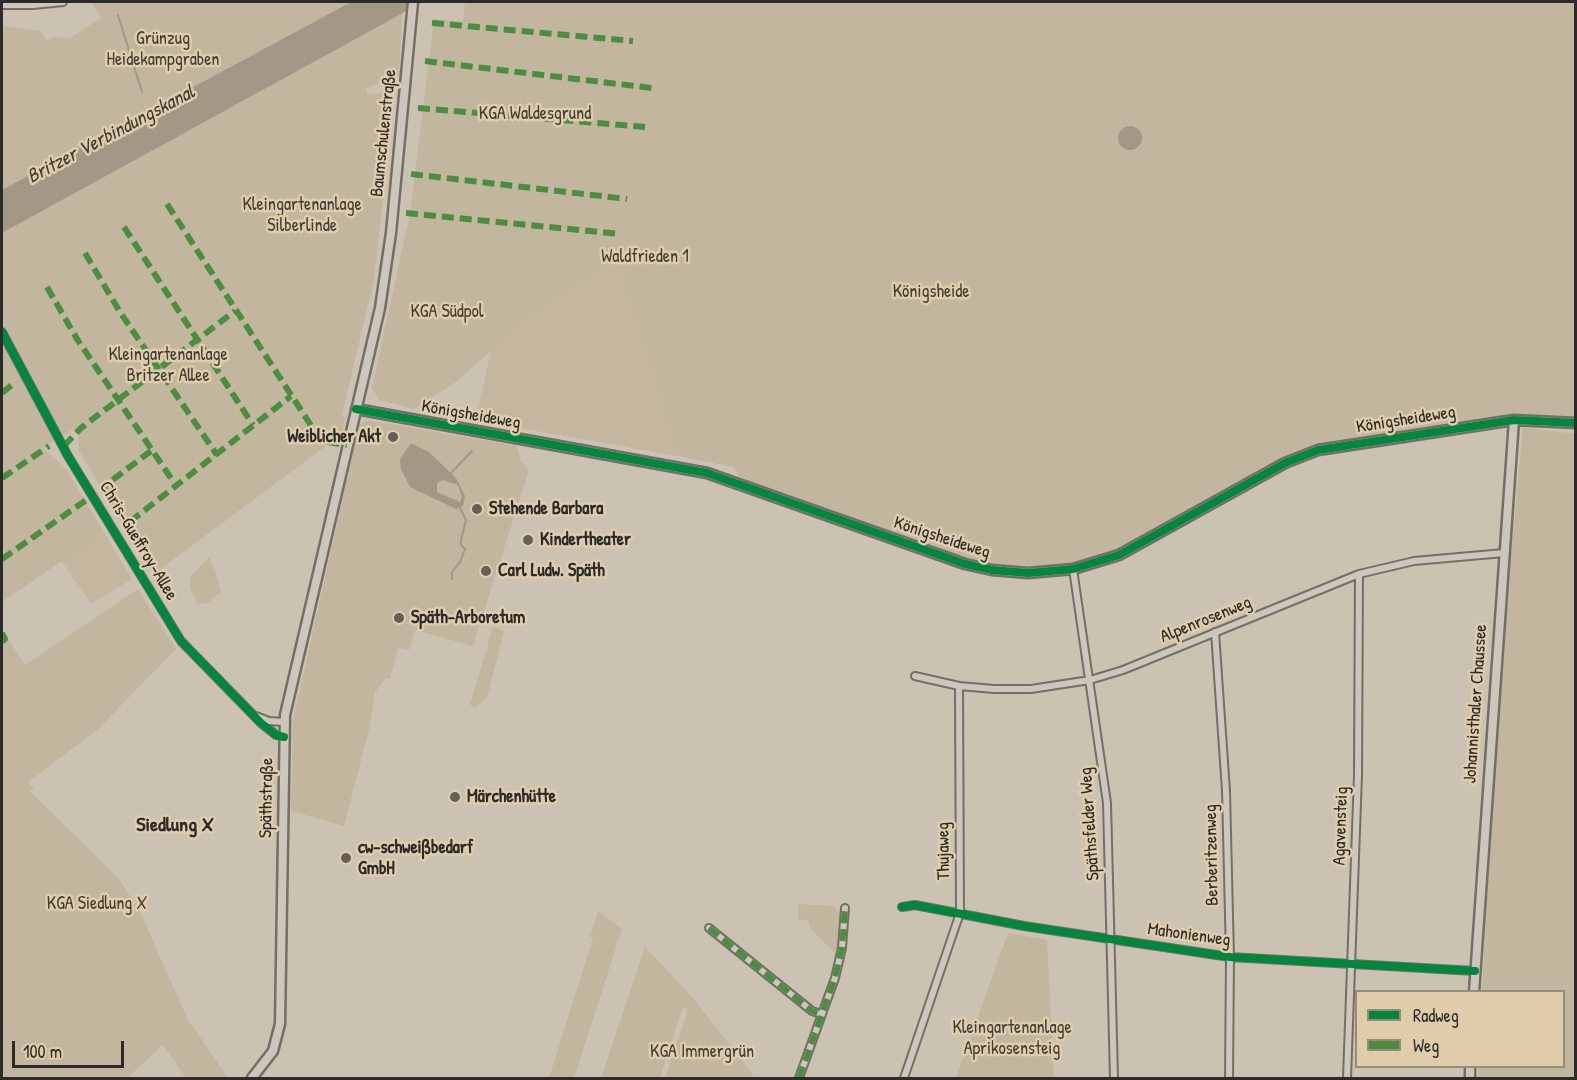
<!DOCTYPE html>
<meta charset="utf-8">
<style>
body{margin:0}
#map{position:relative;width:1577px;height:1080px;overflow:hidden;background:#ccc2b1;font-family:"Patrick Hand",sans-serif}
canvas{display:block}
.frame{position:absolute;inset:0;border:3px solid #2b2b2b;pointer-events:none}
.legend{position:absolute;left:1355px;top:990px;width:210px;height:78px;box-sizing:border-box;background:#dfccaa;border:2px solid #978c77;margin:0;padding:8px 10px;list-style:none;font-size:18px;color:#2b2b2b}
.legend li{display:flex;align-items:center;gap:12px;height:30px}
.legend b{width:30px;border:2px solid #978c77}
.scale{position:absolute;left:12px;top:1041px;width:112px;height:27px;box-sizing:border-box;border:3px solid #2b2b2b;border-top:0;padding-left:8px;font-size:18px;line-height:21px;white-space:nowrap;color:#2b2b2b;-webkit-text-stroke:4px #dfccaa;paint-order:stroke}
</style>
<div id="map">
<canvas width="1577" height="1080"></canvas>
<div class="frame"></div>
<ul class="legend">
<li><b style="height:8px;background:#00873e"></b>Radweg</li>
<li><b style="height:8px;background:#4a8e3f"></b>Weg</li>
</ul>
<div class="scale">100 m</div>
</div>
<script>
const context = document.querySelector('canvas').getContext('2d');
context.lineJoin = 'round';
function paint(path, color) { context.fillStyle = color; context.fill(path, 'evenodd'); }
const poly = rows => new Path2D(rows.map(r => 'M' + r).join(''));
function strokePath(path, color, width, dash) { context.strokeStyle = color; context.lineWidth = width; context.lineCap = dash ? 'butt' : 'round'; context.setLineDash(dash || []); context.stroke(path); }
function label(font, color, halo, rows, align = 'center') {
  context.font = font + ' "Patrick Hand",sans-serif'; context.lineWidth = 5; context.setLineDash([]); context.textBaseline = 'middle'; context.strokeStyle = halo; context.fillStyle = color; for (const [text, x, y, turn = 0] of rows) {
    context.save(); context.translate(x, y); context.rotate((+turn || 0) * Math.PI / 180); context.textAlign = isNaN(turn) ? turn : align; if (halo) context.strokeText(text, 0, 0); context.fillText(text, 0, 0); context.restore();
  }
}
paint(poly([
 [617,259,682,457,476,420,491,351,541,306],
 [104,532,132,579,91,604,61,560]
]), '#c4b69f');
paint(poly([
 [92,2,351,2,2,190,2,26,40,31,47,41,54,37,70,38,101,18],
 [465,2,1575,2,1575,418,1514,415,1360,437,1306,449,1277,462,1129,546,1080,563,1023,569,978,563,740,480,734,467,682,457,617,259,541,306,456,382,414,409,379,400,372,388,410,214,434,19,463,21],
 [402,13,399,76,389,78,366,89,367,94,390,93,388,151,374,280,342,415,345,418,338,448,327,445,154,574,79,451,78,435,73,429,43,448,66,469,104,532,2,602,2,233],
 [367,420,517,446,520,460,529,470,473,646,415,630,409,650,398,648,390,679,386,678,375,692,370,726,344,826,291,811,293,721,359,425],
 [1523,427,1575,434,1575,1078,1478,1078,1478,1067,1564,1066,1564,992,1482,991,1499,683],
 [209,557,216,572,221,592,207,603,198,604,190,588,191,576],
 [138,589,176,649,97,730,27,783,34,787,30,791,120,880,142,916,187,1018,228,1078,186,1078,163,1045,127,1078,2,1078,2,630,25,665],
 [493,627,504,631,487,698,475,707,470,705],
 [798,904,833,906,837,912,842,913,836,954,810,928,808,921,798,919],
 [598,911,622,929,574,1078,549,1078,593,938,590,937],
 [1008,933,1047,940,1054,1078,956,1078],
 [645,947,692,997,753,1074,752,1078,665,1078,688,1010,683,1007,660,1078,601,1078]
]), '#c3b69f');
paint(poly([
 [351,2,423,2,2,233,2,190],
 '1118 138a12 12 0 1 1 24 0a12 12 0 1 1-24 0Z',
 [411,443,429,452,456,478,465,496,463,506,456,509,410,487,401,469,400,459],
 [443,480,458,485,462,497,460,502,437,492,437,483]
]), '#a39886');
strokePath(poly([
 [118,15,142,92],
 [451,473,472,451],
 [452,579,452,572,460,562,465,549,461,545,461,540,466,520,460,508]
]), '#a39886', 2);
const street = poly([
 [2,5,33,5,63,2],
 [2,332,68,456,181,641,261,723,276,735,284,737],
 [1073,569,1107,803,1114,1078],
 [1215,632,1226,791,1230,957,1229,1078],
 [915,676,959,686,994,689,1031,689,1090,680,1123,670,1359,574,1414,561,1504,553],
 [256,716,269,721,284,722],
 [902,907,915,905,1024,926,1230,957,1475,971],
 [709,928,812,1011,821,1014],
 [799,1078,835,978,842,948,845,908],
 [904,1078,960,913,959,686],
 [1347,1078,1358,775,1359,574]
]);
const secondary = poly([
 [356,409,707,473,965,564,992,570,1028,573,1073,569,1119,555,1285,463,1318,450,1514,420,1576,423],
 [1474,992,1514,420],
 [252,1078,273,1051,280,1024,285,715,380,308,391,233,413,2],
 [1470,1078,1470,1066]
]);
strokePath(street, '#736f67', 10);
strokePath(secondary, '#736f67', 13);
strokePath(street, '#cec6ba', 6);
strokePath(secondary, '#cec6ba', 8);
strokePath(poly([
 [432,23,633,41],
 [425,61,652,88],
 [418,108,645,127],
 [411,174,627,199],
 [167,204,312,427,327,442,347,445],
 [406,213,620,234],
 [124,227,253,425],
 [85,253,120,312,217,455],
 [47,287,77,339,177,487],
 [2,393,13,384],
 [64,446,81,428,235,311],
 [151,451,103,487,127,524,291,396],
 [2,478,49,446],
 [2,559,92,496],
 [2,633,5,639,2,642],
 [709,928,812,1011,821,1014],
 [799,1078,835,978,842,948,845,908]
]), '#4a8e3f', 6, [12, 6]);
strokePath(poly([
 [2,332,68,456,181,641,261,723,276,735,284,737],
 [356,409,707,473,965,564,992,570,1028,573,1073,569,1119,555,1285,463,1318,450,1514,420,1576,423],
 [902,907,915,905,1024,926,1230,957,1475,971]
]), '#00873e', 8);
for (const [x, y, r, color] of [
 [393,437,6,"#63605a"],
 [477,509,6,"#63605a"],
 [528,540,6,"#63605a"],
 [486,571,6,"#63605a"],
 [399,618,6,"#63605a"],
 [455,797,6,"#63605a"],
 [346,858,6,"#63605a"]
]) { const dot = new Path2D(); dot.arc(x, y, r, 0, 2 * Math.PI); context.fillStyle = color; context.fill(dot); strokePath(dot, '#dfccaa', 2); }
label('18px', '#413e3a', '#dfccaa', [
 ["Grünzug",163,39],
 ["Heidekampgraben",163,60],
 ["KGA Waldesgrund",535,114],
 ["Kleingartenanlage",302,205],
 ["Silberlinde",302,226],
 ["Waldfrieden 1",645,257],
 ["Königsheide",931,292],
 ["KGA Südpol",447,312],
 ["Kleingartenanlage",168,355],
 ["Britzer Allee",168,376],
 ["KGA Siedlung X",97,904],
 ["Kleingartenanlage",1012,1028],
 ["Aprikosensteig",1012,1049],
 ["KGA Immergrün",702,1052]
]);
label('18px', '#2b2b2b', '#dfccaa', [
 ["Baumschulenstraße",384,133,-84],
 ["Königsheideweg",471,415,10],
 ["Königsheideweg",1406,420,-9],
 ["Königsheideweg",942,538,18],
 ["Chris-Gueffroy-Allee",138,541,59],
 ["Alpenrosenweg",1206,620,-22],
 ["Johannisthaler Chaussee",1476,704,-86],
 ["Späthstraße",267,798,-89],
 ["Späthsfelder Weg",1090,824,-94],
 ["Agavensteig",1341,826,-88],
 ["Thujaweg",944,851,-91],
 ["Berberitzenweg",1212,855,-91],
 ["Mahonienweg",1189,935,8]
]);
label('bold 18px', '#2b2b2b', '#dfccaa', [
 ["Weiblicher Akt",381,437,"right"],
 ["Stehende Barbara",489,509],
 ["Kindertheater",540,540],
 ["Carl Ludw. Späth",498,571],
 ["Späth-Arboretum",411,618],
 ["Märchenhütte",467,797],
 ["cw-schweißbedarf",358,848],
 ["GmbH",358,869]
], 'left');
label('italic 20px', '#3f3d39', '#dfccaa', [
 ["Britzer Verbindungskanal",111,135,-28]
]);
label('bold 20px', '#2b2b2b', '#dfccaa', [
 ["Siedlung X",175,826]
]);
</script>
